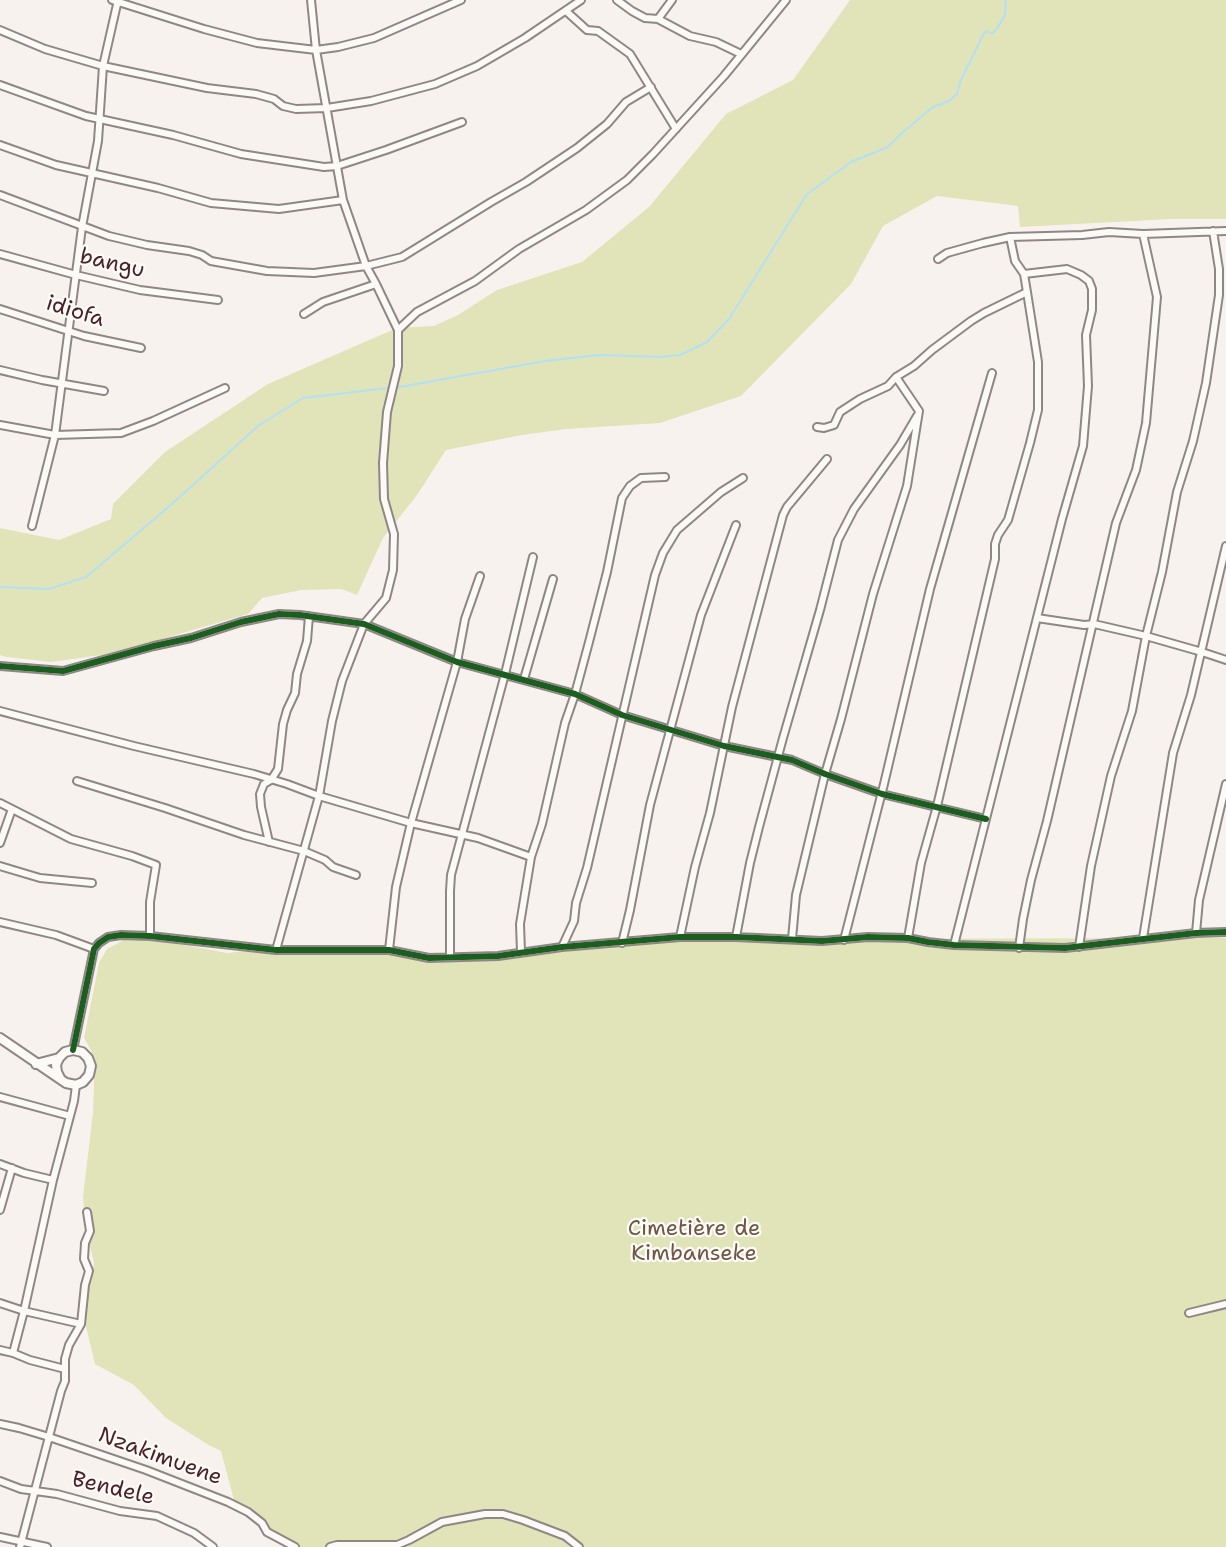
<!DOCTYPE html>
<meta charset="utf-8">
<style>
body{margin:0}
canvas{display:block;background:#f8f2ee}
</style>
<canvas width="1226" height="1547"></canvas>
<script>
const context = document.querySelector('canvas').getContext('2d');
context.lineJoin = 'round';
function paint(path, color) { context.fillStyle = color; context.fill(path, 'evenodd'); }
const poly = rows => new Path2D(rows.map(r => 'M' + r).join(''));
function strokePath(path, color, width, dash) { context.strokeStyle = color; context.lineWidth = width; context.lineCap = dash ? 'butt' : 'round'; context.setLineDash(dash || []); context.stroke(path); }
function label(font, color, halo, rows, align = 'center') {
  context.font = font + ' "Shantell Sans",sans-serif'; context.lineWidth = 4.5; context.setLineDash([]); context.textBaseline = 'middle'; context.strokeStyle = halo; context.fillStyle = color; for (const [text, x, y, turn = 0] of rows) {
    context.save(); context.translate(x, y); context.rotate((+turn || 0) * Math.PI / 180); context.textAlign = isNaN(turn) ? turn : align; if (halo) context.strokeText(text, 0, 0); context.fillText(text, 0, 0); context.restore();
  }
}
paint(poly([
 [850,0,1226,0,1226,219,1171,219,1020,227,1018,206,937,196,883,226,851,284,741,396,660,423,566,429,522,435,446,450,417,495,383,538,357,595,341,589,301,590,262,598,248,614,148,643,102,655,51,662,7,657,0,655,0,528,59,540,111,519,113,504,165,452,268,384,397,328,434,326,458,315,497,290,582,262,649,207,726,114,793,80],
 [133,935,227,953,266,949,389,950,429,958,498,956,680,937,792,939,1226,938,1226,1547,296,1547,279,1540,253,1514,234,1500,221,1451,207,1444,166,1418,134,1385,95,1364,86,1326,87,1296,94,1263,85,1224,83,1196,93,1113,94,1085,94,1059,91,1050,84,1038,99,963,107,949]
]), '#e0e4b8');
strokePath(poly([
 [0,587,49,589,86,577,172,504,258,426,303,398,405,386,545,361,598,355,660,357,680,355,707,342,729,319,807,194,851,162,888,147,902,133,933,107,949,101,957,94,960,82,984,33,987,31,992,34,998,27,1005,15,1006,0]
]), '#b3e0f4', 2);
const minor = poly([
 [112,0,204,29,257,43,316,50,338,47,374,38,461,0],
 [617,0,632,11,645,18,658,19,690,36,716,42,741,54],
 [566,11,587,30,598,31,630,54,676,129],
 [658,19,672,0],
 [0,30,45,49,103,66,207,88,256,94,274,99,283,106,296,109,327,108,371,101,435,84,477,66,525,38,581,0],
 [0,85,86,116,173,135,241,154,324,167,337,166,386,150,462,122],
 [0,145,56,165,158,188,211,203,279,209,343,200],
 [0,195,109,236,147,245,189,251,202,255,211,261,267,271,314,273,366,266,402,257,491,202,526,182,577,148,607,124,626,102,651,87],
 [0,254,76,275,140,290,218,300],
 [938,259,947,253,983,243,1010,237,1082,235,1109,232,1143,234,1226,231],
 [0,309,84,336,141,348],
 [304,314,323,302,376,284],
 [398,330,417,312,475,281,519,249,586,210,627,180,653,154,724,76,786,0],
 [0,370,42,380,104,391],
 [0,425,55,435,121,433,153,421,225,388],
 [817,427,824,428,834,425,840,412,860,399,888,386,896,377,914,366,932,350,971,321,984,313,1027,292],
 [32,526,55,435,82,227,98,141,103,66,118,0],
 [1037,618,1084,625,1094,624,1146,636,1202,652,1226,660],
 [0,666,63,671,154,646,191,638,241,622,279,614,300,615,364,624,457,662,575,694,622,715,724,746,792,760,825,774,882,794,986,819],
 [524,679,553,579],
 [0,711,134,746,254,774,287,784,319,796,411,823,478,838,531,857],
 [77,781,165,808,244,835,304,851,325,860,333,867,356,875],
 [0,803,71,839,132,856,156,865,150,902,150,936],
 [269,842,261,807,260,794,264,784,271,780,278,769,283,724,287,710,295,693,297,674,307,641,309,616],
 [0,843,12,809],
 [0,866,40,878,92,883],
 [0,922,56,935,94,949],
 [1196,933,1199,900,1226,784],
 [680,937,695,867,710,813,732,707,783,515,787,507,827,459],
 [736,937,750,863,759,827,783,738,820,610,838,540,854,509,900,445,917,416],
 [908,938,921,863,937,806,995,559,995,544,998,535,1008,520,1030,443,1038,410,1038,362,1027,292,1024,274,1015,261,1010,237],
 [1143,938,1173,753,1191,695,1226,546],
 [792,939,796,895,825,774,841,719,873,594,907,486,919,411,896,377],
 [844,940,884,784,930,589,992,373],
 [622,943,630,910,650,805,701,615,736,525],
 [954,945,1062,519,1083,446,1088,386,1086,335,1092,310,1092,289,1089,281,1081,275,1067,269,1024,274],
 [562,947,574,921,576,903,587,868,655,575,663,553,677,530,721,492,743,478],
 [1079,947,1091,866,1111,776,1132,711,1146,636,1162,572,1177,492,1193,441,1206,383,1219,295,1219,269,1213,231],
 [1019,948,1023,919,1031,880,1047,821,1116,523,1136,470,1146,423,1157,297,1143,234],
 [276,950,319,796,332,721,342,681,364,624,386,598,393,570,394,534,384,499,383,463,387,412,398,366,398,330,376,284,366,266,343,200,316,50,311,0],
 [389,950,396,887,411,823,457,662,465,619,480,576],
 [521,952,520,924,531,857,542,824,565,723,575,694,589,642,607,572,622,498,630,486,641,478,665,477],
 [450,957,450,891,451,875,505,674,533,557],
 [73,1050,94,949,99,943,108,937,121,935,150,936,276,950,389,950,429,958,498,956,562,947,680,937,736,937,822,941,868,937,908,938,928,942,954,945,1065,948,1196,933,1226,932],
 [0,1097,70,1116],
 [0,1164,24,1173,53,1180],
 [0,1210,12,1168],
 [0,1303,24,1311,81,1324],
 [1189,1313,1226,1304],
 [0,1350,13,1353],
 [65,1369,30,1360,13,1353,24,1311,53,1180,74,1101,76,1085],
 [0,1424,19,1428,49,1437,146,1470,228,1502,248,1512,262,1523,267,1532,295,1547],
 [0,1481,21,1489,57,1494,120,1511,157,1516,194,1533,213,1547],
 [0,1537,47,1547],
 [20,1547,61,1391,65,1381,65,1359,69,1345,81,1324,85,1285,89,1271,84,1259,85,1243,90,1231,87,1212],
 [330,1547,337,1545,397,1545,409,1540,442,1522,485,1514,503,1514,523,1520,565,1536,579,1547]
]);
const tertiary = poly([
 [0,1038,66,1083,76,1085,83,1082,89,1075,91,1066,88,1058,82,1052,73,1050,65,1052,59,1058,56,1065,57,1072,60,1078],
 [36,1064,59,1058]
]);
strokePath(minor, '#918686', 10);
strokePath(tertiary, '#918686', 12);
strokePath(minor, '#fbfaf7', 6);
strokePath(tertiary, '#fbfaf7', 8);
strokePath(poly([
 [0,666,63,671,154,646,191,638,241,622,279,614,300,615,364,624,457,662,575,694,622,715,724,746,792,760,825,774,882,794,986,819],
 [73,1050,94,949,99,943,108,937,121,935,150,936,276,950,389,950,429,958,498,956,562,947,680,937,736,937,822,941,868,937,908,938,928,942,954,945,1065,948,1196,933,1226,932]
]), '#1b5e20', 6);
label('22px', '#4a1f2b', '#fdfcf7', [
 ["bangu",112,264,13],
 ["idiofa",75,312,17],
 ["Nzakimuene",160,1457,20],
 ["Bendele",113,1489,13]
]);
label('22px', '#715648', '#fdfcf7', [
 ["Cimetière de",694,1229],
 ["Kimbanseke",694,1254]
]);
</script>
